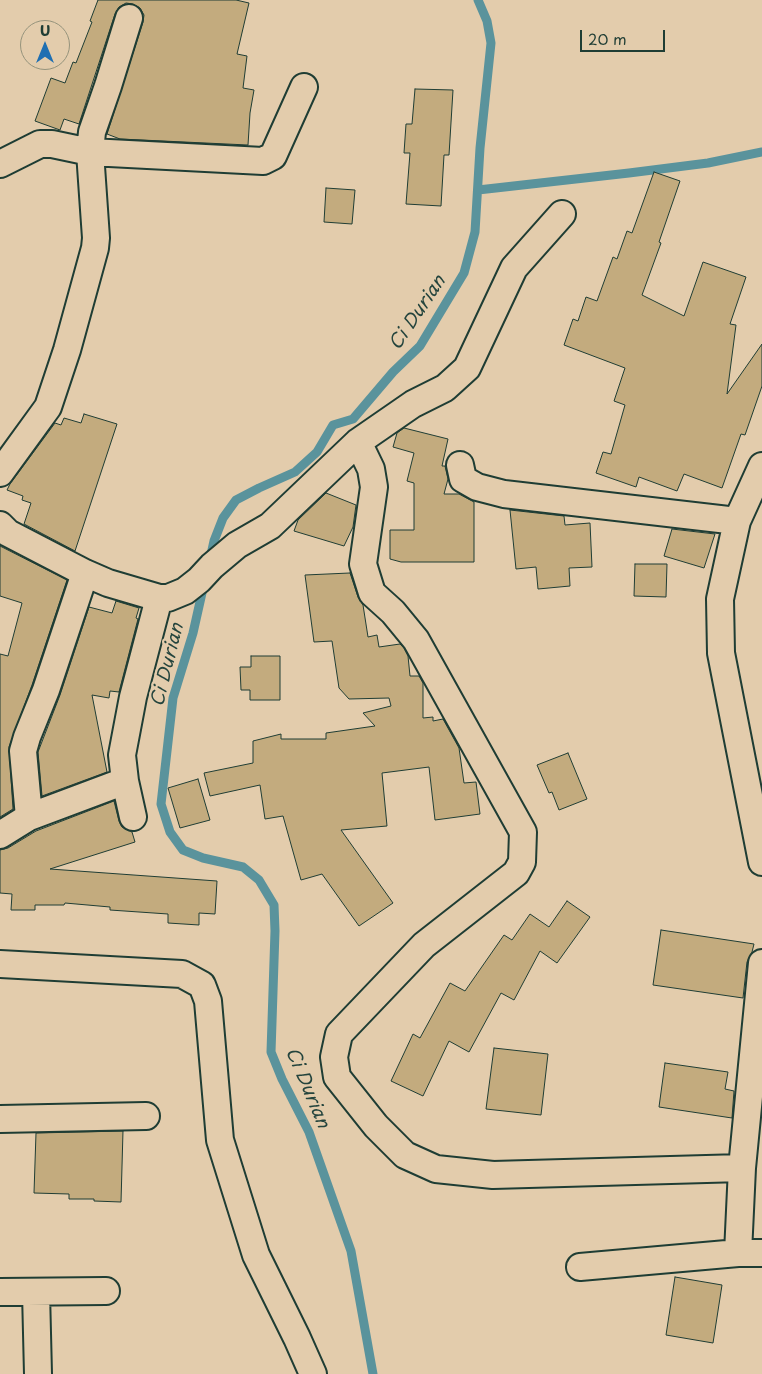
<!DOCTYPE html>
<html>
<head>
<meta charset="utf-8">
<style>
  body { margin:0 }
  #map { position:relative; width:762px; height:1374px; overflow:hidden; background:#e3ccac; font-family:"Playpen Sans",sans-serif }
  canvas { display:block }
  .north { position:absolute; left:20px; top:20px; width:50px; height:50px; box-sizing:border-box; background:#e3ccac; border:1px solid #95937c; border-radius:50%; rotate:0deg; font-size:14px; font-weight:700; line-height:20px; text-align:center; color:#1f3d34 }
  .north::after { content:''; display:block; margin:auto; width:18px; height:22px; background:#1f6fb2; clip-path:polygon(50% 0,100% 100%,50% 72%,0 100%) }
  .scale { position:absolute; left:580px; top:30px; width:85px; height:22px; box-sizing:border-box; border:2px solid #1f3d34; border-top:0; padding-left:6px; font-size:15px; line-height:18px; white-space:nowrap; color:#1f3d34; -webkit-text-stroke:4px #e3ccac; paint-order:stroke }
</style>
</head>
<body>
<div id="map">
<canvas width="762" height="1374"></canvas>
<div class="north">U</div>
<div class="scale">20 m</div>
</div>
<script>
const c = document.querySelector('canvas').getContext('2d');
c.lineJoin = 'round';
const poly = rows => new Path2D(rows.map(r => 'M' + r).join(''));
function trace(path, color, width, dash) { c.strokeStyle = color; c.lineWidth = width; c.lineCap = dash ? 'butt' : 'round'; c.setLineDash(dash || []); c.stroke(path); }
function fill(path, color) { c.fillStyle = color; c.fill(path, 'evenodd'); }
function label(font, color, halo, rows, align = 'center') {
  c.font = font + ' "Playpen Sans",sans-serif'; c.lineWidth = 4.5; c.setLineDash([]); c.textBaseline = 'middle'; c.strokeStyle = halo; c.fillStyle = color; for (const [text, x, y, turn = 0] of rows) {
    c.save(); c.translate(x, y); c.rotate((+turn || 0) * Math.PI / 180); c.textAlign = isNaN(turn) ? turn : align; if (halo) c.strokeText(text, 0, 0); c.fillText(text, 0, 0); c.restore();
  }
}
trace(poly([
  [478,190,629,173,708,163,762,152],
  [210,559,214,541,223,518,236,500,259,488,295,472,317,452,333,425,353,419,393,372,420,346,464,273,475,232,480,148,491,43,487,21,478,0],
  [204,584,193,633,173,698,161,804,170,832,183,850,203,858,243,867,259,880,274,905,275,931,271,1052,282,1079,309,1132,351,1251,373,1374]
]), '#5a939c', 9);
const building = poly([
  [98,0,236,0,249,3,237,54,247,56,243,88,254,90,250,113,248,145,120,139,107,134,143,22,144,15,140,8,133,4,126,3,119,7,115,14,79,124,64,119,60,130,35,121,51,78,65,83,73,62,76,63,92,22,90,21,98,0],
  [415,89,453,90,449,155,444,155,441,206,406,204,410,153,404,153,406,124,412,124,415,89],
  [654,172,680,181,659,242,661,243,642,295,684,316,703,262,746,277,730,324,736,325,727,394,762,344,762,386,745,435,741,434,722,488,684,474,677,491,639,477,636,487,596,473,603,452,611,454,625,405,614,401,625,368,564,345,573,319,578,321,586,297,597,301,613,257,617,259,627,231,632,233,654,172],
  [326,188,355,190,352,224,324,222,326,188],
  [84,414,117,424,75,551,24,524,31,503,22,500,23,496,7,490,10,484,55,423,61,425,64,418,81,423,84,414],
  [404,428,448,439,442,466,445,466,448,479,444,494,459,494,474,502,474,562,401,562,390,559,390,530,414,530,414,483,407,481,414,453,393,447,397,433,404,428],
  [326,493,356,505,353,527,344,546,294,531,298,520,326,493],
  [510,510,564,516,565,525,590,523,592,567,569,568,570,586,538,589,536,567,516,569,510,510],
  [672,529,715,534,704,568,664,556,672,529],
  [0,546,67,580,32,685,9,747,13,809,0,817,0,654,8,656,22,603,0,596,0,546],
  [635,564,667,564,666,597,634,596,635,564],
  [350,573,358,597,363,605,368,637,377,635,379,647,400,644,404,648,408,656,410,676,419,676,423,683,423,718,433,717,433,721,443,719,459,748,464,783,476,782,480,814,435,820,429,767,382,773,387,826,341,830,393,903,359,926,322,874,301,880,283,816,265,819,260,785,210,796,204,773,253,763,253,741,281,734,281,739,326,739,326,733,375,726,363,713,391,706,389,698,349,699,339,688,332,641,314,642,305,575,350,573],
  [116,601,139,608,136,618,138,619,119,692,110,691,109,698,92,695,107,772,42,796,38,752,60,695,89,607,112,613,116,601],
  [251,656,280,656,280,700,250,700,250,690,241,690,240,667,251,667,251,656],
  [568,753,587,799,559,810,552,792,549,793,537,765,568,753],
  [198,779,210,820,180,828,168,788,198,779],
  [114,801,119,821,122,827,132,832,135,842,50,869,217,881,215,914,199,913,199,925,168,923,168,914,110,910,110,907,65,903,64,905,35,905,35,910,11,910,12,894,0,893,0,850,8,848,36,831,114,801],
  [567,901,590,917,557,963,540,951,514,1000,501,993,469,1052,449,1041,423,1096,391,1081,413,1034,420,1038,450,983,465,991,504,935,512,940,530,914,549,927,567,901],
  [661,930,754,944,752,952,747,962,743,998,653,985,661,930],
  [494,1048,548,1054,541,1115,486,1109,494,1048],
  [665,1063,728,1072,725,1089,734,1091,732,1118,659,1107,665,1063],
  [123,1131,121,1202,94,1201,94,1199,69,1199,69,1194,34,1193,36,1133,123,1131],
  [675,1277,722,1285,713,1343,666,1335,675,1277]
]);
fill(building, '#c3ab7e');
trace(building, '#1f3d34', 1);
const street = poly([
  [0,164,40,144,52,144,90,152,263,161,273,156,304,87],
  [358,442,371,469,374,487,363,564,372,593,393,612,416,640,523,832,522,862,516,873,424,945,339,1034,334,1057,337,1077,376,1126,405,1155,436,1169,493,1175,742,1168],
  [460,465,463,479,477,487,504,494,737,521],
  [762,466,737,521,720,599,721,653,762,862],
  [0,473,48,407,67,350,95,248,96,238,90,152,92,132,108,86,129,18],
  [0,525,8,533,85,573,108,583,159,598,168,598,185,591,199,580,212,566,237,545,270,526,358,442,413,404,445,388,467,368,514,268,562,214],
  [29,817,23,751,27,737,46,690,85,573],
  [133,817,125,781,122,755,133,697,159,598],
  [0,835,29,817,125,781],
  [0,964,182,974,202,985,208,1001,220,1140,256,1255,297,1338,313,1374],
  [0,1119,146,1116],
  [738,1253,742,1168,762,963],
  [580,1267,738,1253,762,1253],
  [0,1292,106,1291],
  [36,1292,38,1374]
]);
trace(street, '#1f3d34', 30);
trace(street, '#e3ccac', 26);
label('italic 18px', '#24443d', '#e3ccac', [
  ["Ci Durian",418,313,-56],
  ["Ci Durian",168,665,-76],
  ["Ci Durian",307,1088,67]
]);
</script>
</body>
</html>
